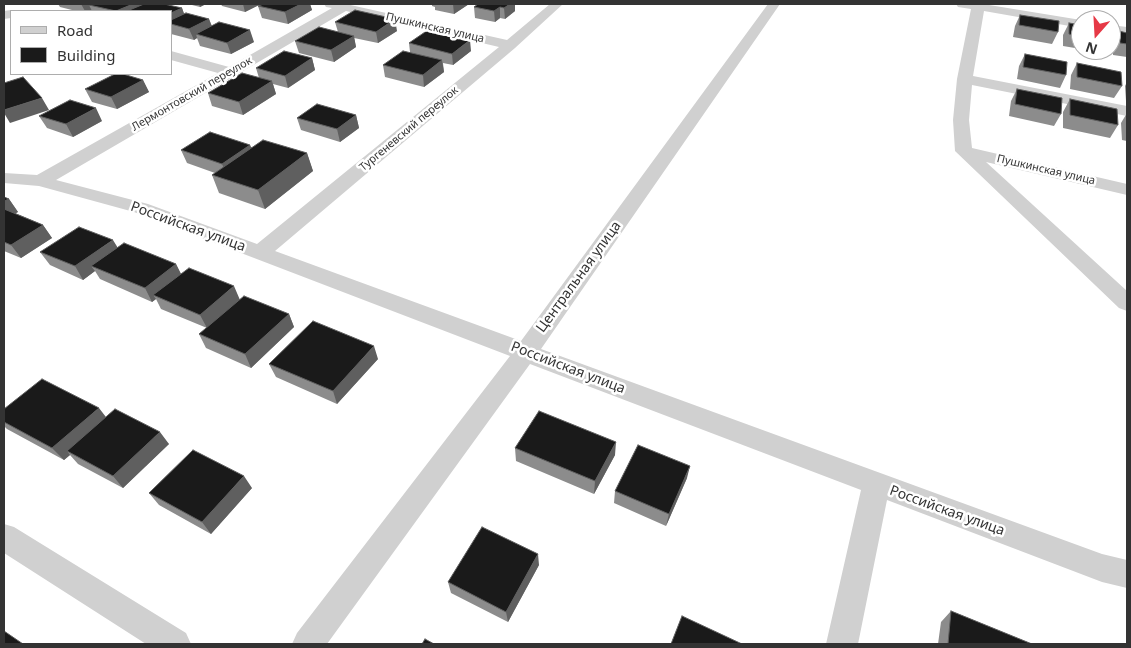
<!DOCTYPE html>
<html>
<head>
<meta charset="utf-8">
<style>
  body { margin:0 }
  #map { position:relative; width:1131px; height:648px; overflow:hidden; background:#fff; font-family:"Noto Sans",sans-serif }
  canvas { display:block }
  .frame { position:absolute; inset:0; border:5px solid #333; pointer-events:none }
  .legend { position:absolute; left:10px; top:10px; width:162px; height:65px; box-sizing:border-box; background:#fff; border:1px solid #adadad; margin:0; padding:6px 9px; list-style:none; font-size:15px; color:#333 }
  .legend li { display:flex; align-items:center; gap:10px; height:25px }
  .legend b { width:25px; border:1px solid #adadad }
  .north { position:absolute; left:1071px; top:10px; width:50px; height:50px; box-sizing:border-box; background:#fff; border:1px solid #adadad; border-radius:50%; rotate:199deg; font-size:14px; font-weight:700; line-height:20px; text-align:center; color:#333 }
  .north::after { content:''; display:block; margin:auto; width:18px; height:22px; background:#e63946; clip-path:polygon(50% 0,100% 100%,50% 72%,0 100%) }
</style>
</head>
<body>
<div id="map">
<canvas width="1131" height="648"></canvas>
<div class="frame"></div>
<ul class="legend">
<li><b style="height:6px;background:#d0d0d0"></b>Road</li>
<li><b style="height:14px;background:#1a1a1a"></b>Building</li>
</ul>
<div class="north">N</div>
</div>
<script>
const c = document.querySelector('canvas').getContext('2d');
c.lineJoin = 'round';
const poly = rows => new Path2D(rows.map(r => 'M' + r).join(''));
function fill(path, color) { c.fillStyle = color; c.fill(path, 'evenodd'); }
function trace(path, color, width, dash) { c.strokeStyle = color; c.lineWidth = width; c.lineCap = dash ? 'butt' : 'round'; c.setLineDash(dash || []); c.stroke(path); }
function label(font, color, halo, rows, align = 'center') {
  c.font = font + ' "Noto Sans",sans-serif'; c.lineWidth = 5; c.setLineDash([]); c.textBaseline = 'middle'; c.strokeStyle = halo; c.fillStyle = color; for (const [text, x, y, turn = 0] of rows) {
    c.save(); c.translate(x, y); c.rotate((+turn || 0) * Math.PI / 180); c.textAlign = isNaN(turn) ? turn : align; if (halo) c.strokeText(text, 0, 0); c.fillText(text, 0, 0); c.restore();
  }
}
fill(poly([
  [324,4,346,4,507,40,550,4,563,4,515,48,275,251,521,341,768,4,780,4,541,349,1102,554,1127,560,1127,588,1102,582,887,500,858,644,826,644,861,490,530,364,327,644,292,644,297,633,510,356,134,212,39,186,4,183,4,173,37,175,218,73,171,60,171,51,229,67,332,8,326,7,324,4],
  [346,11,499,47,257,244,148,204,56,180,346,11],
  [956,4,983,4,1081,20,1081,28,984,11,973,76,1127,106,1127,116,972,85,969,120,972,148,1127,184,1127,195,986,162,1127,291,1127,311,1119,308,955,151,953,120,957,79,971,9,958,7,956,4],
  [11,10,16,11,11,11,11,18,4,19,4,11,11,10],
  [1111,25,1127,27,1127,35,1111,33,1111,25],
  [4,524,14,527,186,633,191,644,146,644,4,553,4,524]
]), '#d0d0d0');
fill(poly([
  [58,4,140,4,140,5,182,8,184,14,209,19,212,26,254,42,231,54,200,46,197,38,194,40,171,34,171,11,76,11,60,7],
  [188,4,206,4,200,7],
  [221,4,261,4,245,12,222,6],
  [264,4,310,4,312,10,288,24,262,18,258,6],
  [432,4,469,4,454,14,435,10,435,7,432,6],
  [478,4,515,4,515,11,505,19,500,18,495,22,475,18,474,7],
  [1020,15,1058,32,1052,44,1013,37,1015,26],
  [335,22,397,31,378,43,354,38,356,47,334,62,299,53,295,41,338,32],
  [1069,23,1081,25,1081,49,1063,46,1063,35],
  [1119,31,1127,33,1127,57,1113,55,1113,43],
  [409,43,471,51,453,65,443,63,444,72,424,87,385,77,383,65,410,52],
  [1084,50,1105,50,1103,53],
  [1025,54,1066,75,1060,88,1017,79,1019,66],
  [312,58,315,70,288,88,273,84,276,94,243,115,212,106,208,93,259,78,256,68],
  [1077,63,1122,86,1114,98,1070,89,1071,75],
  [143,80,149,92,117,109,92,102,85,89],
  [1127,82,1127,101,1126,101,1125,86],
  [1017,89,1061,114,1054,126,1009,116,1011,101],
  [1070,99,1118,125,1110,138,1063,128,1063,112],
  [1127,113,1127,141,1122,140,1121,123],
  [356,115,359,128,340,142,301,130,297,118],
  [39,116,102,121,73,137,47,128],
  [250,145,251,147,307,153,313,171,265,209,219,193,212,175,215,173,187,163,181,150],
  [4,197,9,199,18,212,15,213,43,225,52,238,21,258,4,251],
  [117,248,176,264,181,274,240,300,289,314,294,327,251,368,206,348,199,334,207,328,161,309,156,299,152,302,100,279,95,271,83,280,50,265,40,252],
  [378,359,337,404,276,377,269,364],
  [4,409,106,417,169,444,123,488,78,464,70,455,64,460,7,429,4,426],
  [515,448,615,455,594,494,516,461],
  [687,478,666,526,614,503,615,491],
  [252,488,211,534,159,505,149,493],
  [539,565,508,622,451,593,448,582],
  [951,611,1032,644,938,644,941,622]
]), '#8c8c8c');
fill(poly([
  [81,4,110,4,89,5,92,11,85,11],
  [133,4,140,4,143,11,116,11],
  [199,4,206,4,200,7],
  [243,4,261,4,245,12],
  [301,4,310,4,312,10,288,24,285,12],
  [453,4,469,4,454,14],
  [510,4,515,4,515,11,505,19,504,8],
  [500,7,500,18,495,22,494,11],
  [182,8,186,19,171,24,171,13],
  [209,19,213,30,196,34,197,38,194,40,189,29],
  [395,19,397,31,378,43,376,32],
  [250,30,254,42,231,54,227,43],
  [354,36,356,47,334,62,331,50],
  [470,40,471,51,453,65,452,54],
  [312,58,315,70,288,88,285,76],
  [442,60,444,72,424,87,423,75],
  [143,80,149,92,117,109,111,97],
  [272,81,276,94,243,115,239,102],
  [42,98,49,110,10,123,4,113,4,110],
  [96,108,102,121,73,137,66,124],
  [356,115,359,128,340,142,337,129],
  [250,145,255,158,228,177,222,164],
  [307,153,313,171,265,209,258,190],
  [9,199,18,212,4,220,4,201],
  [43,225,52,238,21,258,11,245],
  [113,240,121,253,91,266,95,271,83,280,75,266],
  [176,264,183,278,153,295,156,299,152,302,145,288],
  [234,286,240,300,207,328,200,315],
  [289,314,294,327,251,368,245,354],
  [374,346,378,359,337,404,333,391],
  [99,408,109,421,67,451,70,455,64,460,52,448],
  [160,432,169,444,123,488,113,476],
  [616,442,615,455,594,494,595,481],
  [690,466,687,478,666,526,669,514],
  [244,476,252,488,211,534,202,522],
  [538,554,539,565,508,622,506,612]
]), '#5f5f5f');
const building = poly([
  [92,4,133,4,116,11,89,5,92,4],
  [144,4,164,4,182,8,171,13,171,11,127,11,144,4],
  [264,4,301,4,285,12,258,6,264,4],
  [478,4,510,4,504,8,500,7,494,11,474,7,478,4],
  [355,10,395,19,376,32,335,22,355,10],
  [186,13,209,19,189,29,171,24,171,20,186,13],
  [1020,15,1059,21,1058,32,1019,25,1020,15],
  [219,22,250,30,227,43,196,34,219,22],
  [1069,23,1081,25,1081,37,1069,34,1069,23],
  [319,27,354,36,331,50,295,41,319,27],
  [428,30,470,40,452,54,409,43,428,30],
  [1119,31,1127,33,1127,44,1120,43,1119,31],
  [284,51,312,58,285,76,256,68,284,51],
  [403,51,442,60,423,75,383,65,403,51],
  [1025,54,1067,62,1066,75,1023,67,1025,54],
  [1077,63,1121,72,1122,86,1077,77,1077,63],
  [242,73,272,81,239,102,208,93,242,73],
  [115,74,123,74,143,80,111,97,85,89,115,74],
  [23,77,42,98,4,110,4,83,23,77],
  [1017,89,1062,98,1061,114,1015,104,1017,89],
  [1070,99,1117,109,1118,125,1070,115,1070,99],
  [70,100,96,108,66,124,39,116,70,100],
  [317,104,356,115,337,129,297,118,317,104],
  [210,132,250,145,222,164,181,150,210,132],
  [263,140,307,153,258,190,212,175,263,140],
  [4,197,9,199,4,201,4,197],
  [4,209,43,225,11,245,4,242,4,209],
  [79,227,113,240,75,266,40,252,79,227],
  [124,243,176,264,145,288,91,266,124,243],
  [189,268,234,286,200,315,153,295,189,268],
  [244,296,289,314,245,354,199,334,244,296],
  [313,321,374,346,333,391,269,364,313,321],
  [42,379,99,408,52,448,4,422,4,409,42,379],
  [115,409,160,432,113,476,67,451,115,409],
  [539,411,616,442,595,481,515,448,539,411],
  [638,445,690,466,669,514,615,491,638,445],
  [193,450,244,476,202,522,149,493,193,450],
  [482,527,538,554,506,612,448,582,482,527],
  [951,611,1032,644,948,644,951,611],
  [682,616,742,644,671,644,682,616],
  [4,631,23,644,4,644,4,631],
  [425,639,434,644,422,644,425,639]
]);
fill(building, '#1a1a1a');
trace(building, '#5f5f5f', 1);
label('11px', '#333', '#fff', [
  ["Пушкинская улица",435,28,13],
  ["Лермонтовский переулок",192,94,-30],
  ["Тургеневский переулок",409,129,-40],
  ["Пушкинская улица",1046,170,13]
]);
label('14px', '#333', '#fff', [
  ["Российская улица",188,227,20],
  ["Центральная улица",579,277,-54],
  ["Российская улица",568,368,21],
  ["Российская улица",947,511,20]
]);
</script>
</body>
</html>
